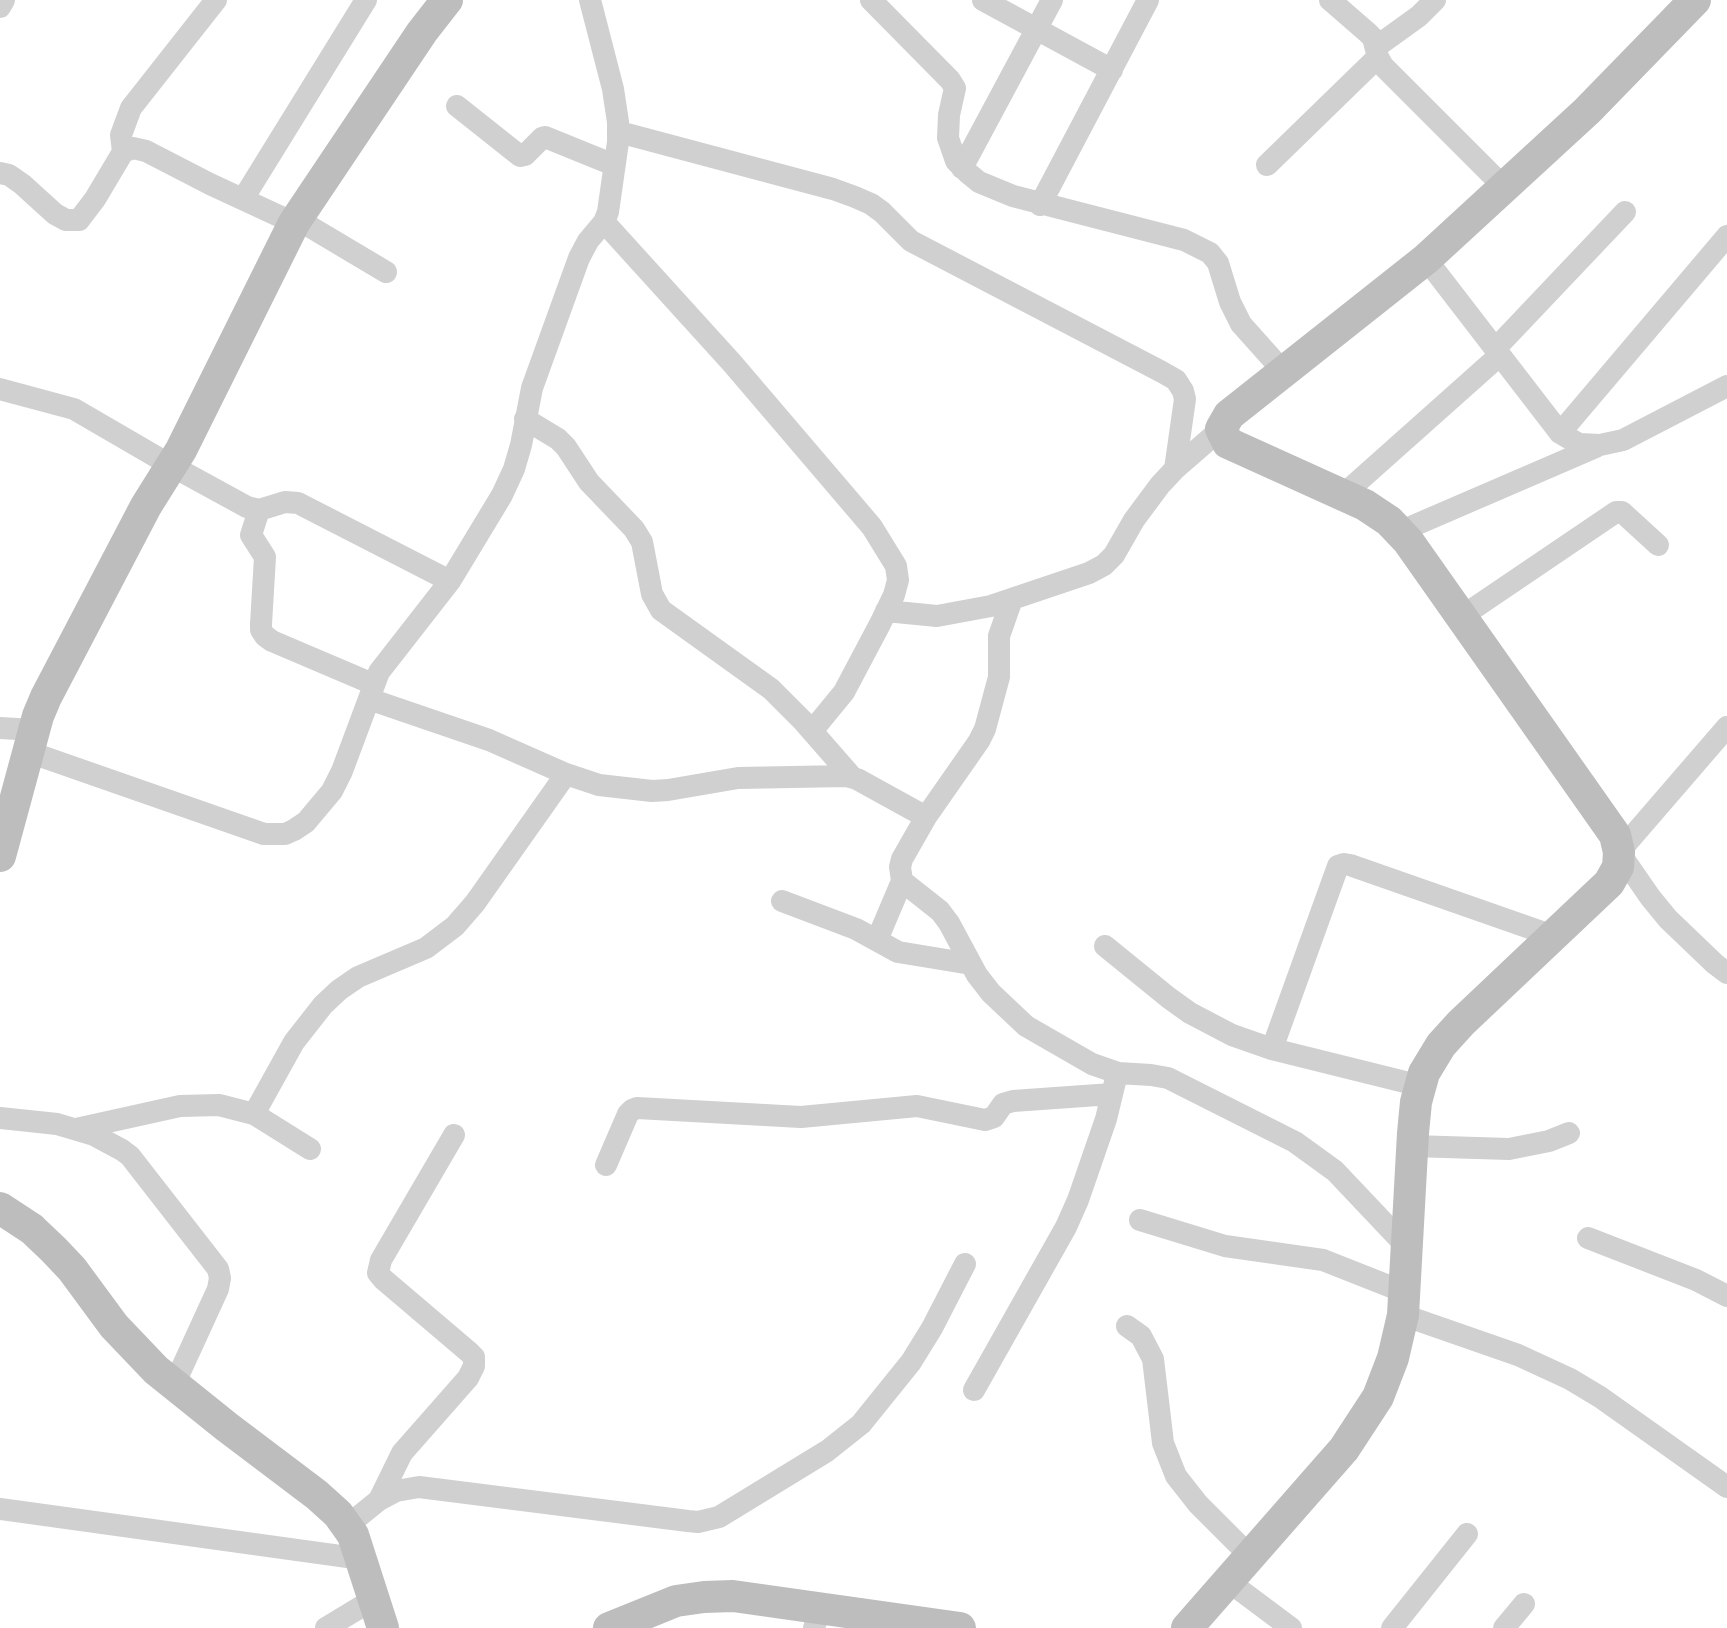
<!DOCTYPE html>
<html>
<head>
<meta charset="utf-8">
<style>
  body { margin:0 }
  canvas { display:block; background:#fff }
</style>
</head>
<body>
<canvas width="1727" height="1628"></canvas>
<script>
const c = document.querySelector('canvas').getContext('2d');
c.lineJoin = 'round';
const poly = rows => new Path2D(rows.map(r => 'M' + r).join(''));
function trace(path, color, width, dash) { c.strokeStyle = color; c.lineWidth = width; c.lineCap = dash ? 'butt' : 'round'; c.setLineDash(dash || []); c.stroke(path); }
trace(poly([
  [871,0,950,80,955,88,949,115,948,138,956,161,968,173,979,182,1013,196,1184,240,1210,253,1218,263,1230,302,1241,324,1283,371],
  [983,0,1112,70],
  [1330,0,1368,33,1373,38,1378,57,1383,66,1504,187],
  [0,7,4,0],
  [1376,47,1419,16,1435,0],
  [457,106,520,156,525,155,542,138,545,137,614,165],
  [619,132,833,189,855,197,871,204,882,212,911,241,1162,372,1176,380,1183,391,1185,399,1175,469],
  [123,152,121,135,131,108,216,0],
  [1267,165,1378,57],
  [962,168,1052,0],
  [0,173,9,175,22,184,55,214,66,220,79,220,95,199,123,152,133,148,146,151,210,184,294,223],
  [243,199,366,0],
  [1040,205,1148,0],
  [297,219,386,272],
  [604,222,732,363,872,527,896,566,898,580,894,595,880,624,844,692,812,731],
  [1426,259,1560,433,1579,444,1600,445,1623,440,1727,386],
  [1495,349,1625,212],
  [0,389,74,409,172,466,247,507,259,510,285,502,298,503,450,581],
  [525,419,558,439,566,447,589,482,634,529,642,542,652,594,661,610,771,689,803,721,852,777],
  [1560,433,1727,236],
  [1344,494,1500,355],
  [259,510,251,535,265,557,261,624,261,630,265,636,272,641,373,684],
  [1399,532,1596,447],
  [1012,599,999,636,999,677,985,729,979,741,926,817,902,859,900,867,902,881,940,911,949,923,977,975,991,993,1026,1026,1092,1064,1118,1073,1151,1075,1168,1078,1295,1142,1335,1171,1406,1246],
  [886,611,937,616,991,606,1089,573,1104,565,1114,555,1134,520,1160,485,1175,469,1221,429],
  [1461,617,1616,512,1622,512,1658,545],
  [369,699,489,740,566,774,599,785,652,791,668,790,738,778,846,776,857,779,926,817],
  [1727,727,1619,852,1650,897,1668,919,1715,964,1727,973],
  [0,728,35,730],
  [29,752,264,834,285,834,294,830,306,822,332,791,342,771,379,672,450,581,502,495,514,469,521,445,532,388,579,258,588,241,604,222,608,212,618,142,618,122,613,89,590,0],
  [782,901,856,929,898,952,971,964],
  [877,940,902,881],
  [1105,946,1169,998,1190,1013,1232,1035,1272,1049,1421,1086],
  [1272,1049,1338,866,1344,864,1350,865,1553,936],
  [254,1114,294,1042,323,1005,339,990,358,977,426,948,455,926,475,903,566,774],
  [0,1118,57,1124,94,1135,122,1150,130,1156,218,1269,220,1278,218,1289,174,1385],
  [76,1129,180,1106,219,1105,254,1114,310,1149],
  [1412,1146,1509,1149,1549,1141,1569,1133],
  [606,1165,628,1114,632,1110,637,1108,801,1117,917,1106,985,1120,994,1117,1003,1104,1013,1101,1112,1094],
  [1140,1220,1225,1246,1323,1260,1404,1292],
  [1588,1238,1696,1280,1727,1296],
  [1403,1315,1518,1355,1570,1379,1600,1397,1727,1487],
  [1127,1326,1141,1336,1153,1359,1163,1443,1176,1476,1198,1504,1250,1556],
  [974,1390,1066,1227,1078,1200,1106,1119,1115,1082],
  [379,1500,402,1453,468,1378,474,1366,474,1357,470,1353,383,1279,378,1273,381,1260,454,1135],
  [0,1509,362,1559],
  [347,1526,379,1500,396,1491,419,1487,688,1521,698,1522,719,1517,827,1451,861,1424,911,1362,932,1328,965,1264],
  [1228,1581,1291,1628],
  [326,1628,374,1599],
  [814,1628,820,1609],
  [1392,1628,1467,1534],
  [1504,1628,1524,1604]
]), '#d0d0d0', 22);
trace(poly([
  [0,856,38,716,46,697,146,506,181,450,294,223,422,32,447,0],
  [0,1208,32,1229,54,1250,72,1269,114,1326,156,1370,227,1427,317,1495,338,1514,353,1535,383,1628],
  [609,1628,676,1601,704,1597,733,1596,960,1628],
  [1187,1628,1344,1449,1378,1397,1393,1358,1403,1315,1413,1133,1416,1102,1424,1073,1441,1045,1461,1023,1609,883,1618,867,1619,852,1615,835,1408,541,1389,521,1365,505,1228,443,1221,429,1229,415,1426,259,1587,111,1695,0]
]), '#bdbdbd', 32);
</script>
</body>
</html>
